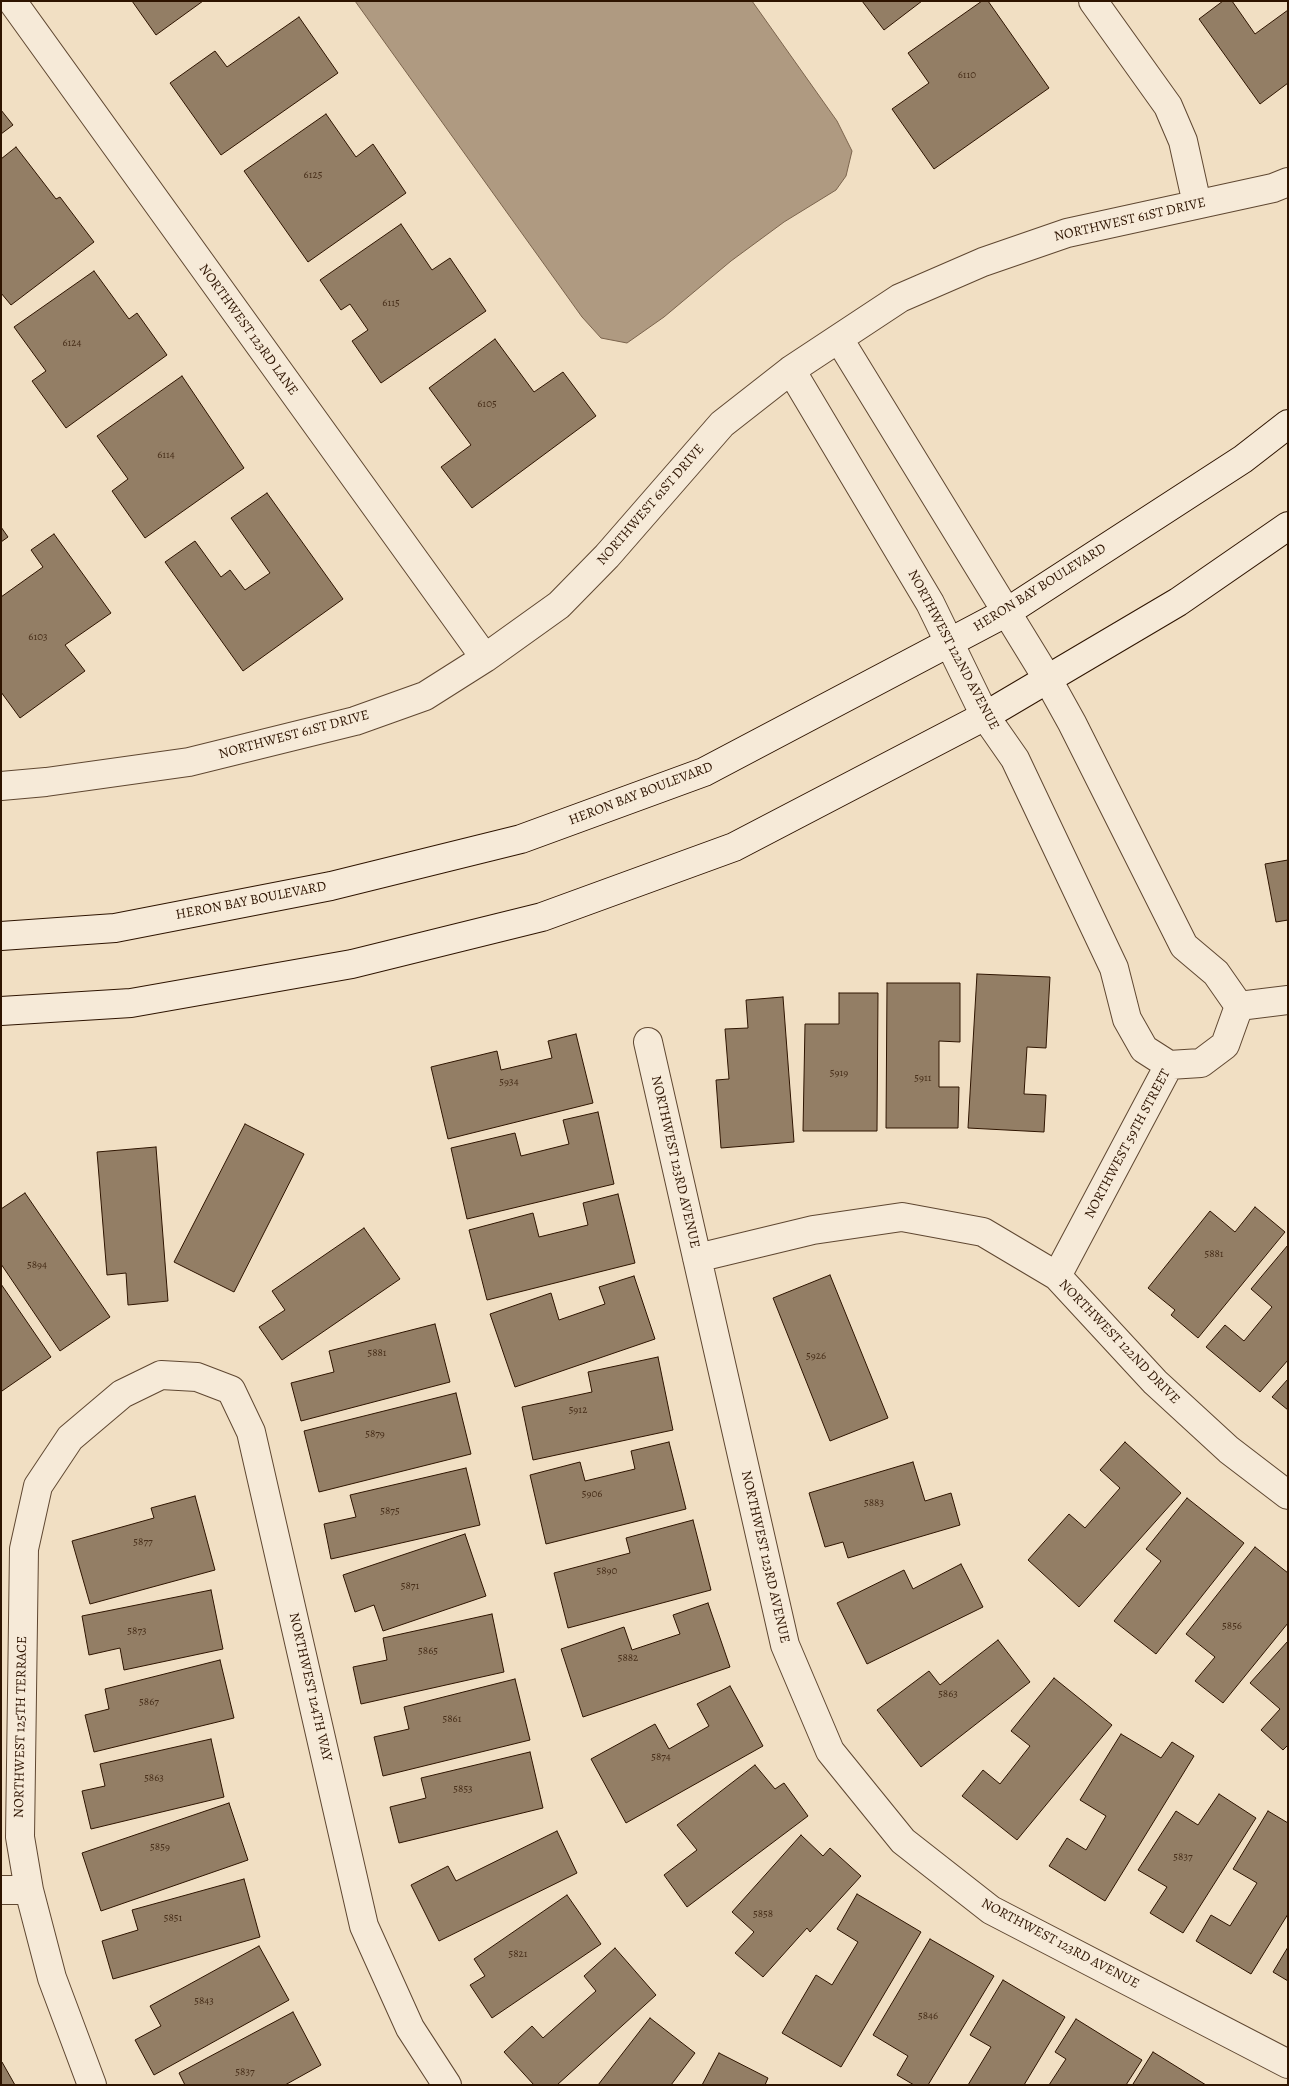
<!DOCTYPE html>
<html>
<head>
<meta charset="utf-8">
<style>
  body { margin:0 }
  #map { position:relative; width:1289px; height:2086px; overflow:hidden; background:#f1dfc3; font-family:Alegreya,serif }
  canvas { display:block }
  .frame { position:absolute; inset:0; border:2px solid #2e1400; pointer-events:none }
</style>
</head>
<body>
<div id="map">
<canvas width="1289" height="2086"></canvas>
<div class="frame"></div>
</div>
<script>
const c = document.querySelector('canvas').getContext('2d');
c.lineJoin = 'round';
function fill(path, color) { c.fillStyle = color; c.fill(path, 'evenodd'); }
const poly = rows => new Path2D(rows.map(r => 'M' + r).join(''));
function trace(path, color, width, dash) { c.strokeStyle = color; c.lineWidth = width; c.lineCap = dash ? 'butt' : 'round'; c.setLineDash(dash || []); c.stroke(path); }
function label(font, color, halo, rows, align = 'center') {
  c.font = font + ' Alegreya,serif'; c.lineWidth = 4.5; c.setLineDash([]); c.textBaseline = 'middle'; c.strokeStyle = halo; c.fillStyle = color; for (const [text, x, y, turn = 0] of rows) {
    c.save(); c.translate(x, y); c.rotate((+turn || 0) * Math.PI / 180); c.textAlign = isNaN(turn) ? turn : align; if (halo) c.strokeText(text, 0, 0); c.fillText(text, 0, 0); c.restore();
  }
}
const water = poly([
  [355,1,752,1,837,121,852,151,846,176,836,190,784,222,731,261,664,317,627,343,601,338,582,317,355,1]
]);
fill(water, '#af9a81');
trace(water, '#7b644d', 1);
const building = poly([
  [132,1,203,1,156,35,132,1],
  [862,1,922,1,884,30,862,1],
  [982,1,988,1,1049,88,934,169,892,109,929,83,908,53,982,1],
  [1223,1,1232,1,1255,34,1288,10,1288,83,1260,104,1199,19,1223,1],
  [299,17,338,73,221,155,170,83,215,51,227,67,299,17],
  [1,110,13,125,1,134,1,110],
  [326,114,356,157,373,144,406,193,308,262,244,171,326,114],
  [16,147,56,199,60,197,94,242,11,305,1,293,1,159,16,147],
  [401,224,432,270,450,258,486,311,381,383,352,341,368,330,350,304,341,310,320,280,401,224],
  [94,271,129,319,137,313,167,355,66,428,32,381,46,371,14,327,94,271],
  [495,339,534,392,563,372,596,416,472,508,441,467,471,445,429,388,495,339],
  [182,376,244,468,145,538,112,491,128,479,97,436,182,376],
  [267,493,343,599,243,671,165,562,195,541,221,577,230,570,245,590,270,573,231,518,267,493],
  [1,527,8,537,1,542,1,527],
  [54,534,111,613,65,645,85,671,20,718,1,692,1,597,43,567,31,550,54,534],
  [1288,860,1288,920,1276,922,1265,864,1288,860],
  [977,974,1050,977,1046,1048,1027,1047,1024,1094,1046,1095,1044,1132,968,1128,977,974],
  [887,983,960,983,960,1042,939,1041,939,1087,959,1087,958,1128,886,1128,887,983],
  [839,993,878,993,877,1131,803,1131,805,1024,839,1024,839,993],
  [783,997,794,1142,721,1148,716,1080,729,1079,725,1029,748,1028,746,1000,783,997],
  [576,1034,593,1103,448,1139,431,1067,497,1051,501,1070,552,1058,548,1041,576,1034],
  [598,1112,614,1184,467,1219,451,1148,515,1133,521,1156,569,1144,563,1120,598,1112],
  [245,1124,304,1154,234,1292,174,1262,245,1124],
  [156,1147,168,1301,128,1305,126,1273,107,1275,97,1152,156,1147],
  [25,1193,110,1317,60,1351,1,1264,1,1209,25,1193],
  [618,1194,635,1263,487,1300,469,1230,533,1213,539,1237,588,1225,583,1203,618,1194],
  [1255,1207,1285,1232,1198,1338,1171,1315,1175,1310,1148,1288,1210,1211,1235,1232,1255,1207],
  [364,1228,400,1279,282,1360,259,1327,285,1310,272,1291,364,1228],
  [1288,1245,1288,1360,1260,1392,1206,1347,1225,1325,1244,1341,1272,1307,1251,1289,1288,1245],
  [830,1275,888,1418,830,1441,773,1298,830,1275],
  [634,1276,655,1339,515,1387,490,1314,551,1293,559,1320,605,1304,599,1287,634,1276],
  [1,1284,51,1357,2,1391,1,1390,1,1284],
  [435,1324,450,1382,301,1421,291,1383,334,1372,329,1351,435,1324],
  [658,1357,673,1430,533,1460,522,1407,592,1392,588,1372,658,1357],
  [1288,1379,1288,1410,1272,1397,1288,1379],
  [456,1393,471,1454,319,1492,304,1431,456,1393],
  [669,1442,686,1509,546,1544,530,1475,580,1462,585,1481,635,1469,631,1451,669,1442],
  [1125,1442,1181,1493,1079,1607,1028,1560,1069,1514,1085,1528,1120,1488,1100,1470,1125,1442],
  [913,1462,925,1501,951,1493,960,1525,848,1558,843,1542,825,1547,809,1493,913,1462],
  [466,1468,480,1525,331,1559,324,1524,356,1517,350,1495,466,1468],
  [195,1496,215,1570,90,1604,72,1541,154,1518,151,1508,195,1496],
  [1187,1498,1244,1543,1156,1654,1114,1621,1161,1561,1146,1549,1187,1498],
  [693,1520,711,1590,568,1628,554,1573,630,1553,626,1538,693,1520],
  [465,1534,486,1596,383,1631,374,1605,355,1612,343,1575,465,1534],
  [1255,1547,1288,1573,1288,1623,1223,1703,1195,1681,1215,1657,1186,1634,1255,1547],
  [961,1564,983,1607,867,1664,837,1603,904,1570,913,1589,961,1564],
  [211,1590,223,1649,124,1670,120,1648,89,1655,82,1616,211,1590],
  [708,1603,730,1667,583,1717,561,1649,624,1627,632,1650,680,1634,673,1615,708,1603],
  [492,1614,504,1672,361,1704,353,1667,387,1660,383,1638,492,1614],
  [998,1640,1030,1682,921,1767,877,1710,929,1671,940,1685,998,1640],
  [1288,1641,1288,1745,1283,1750,1261,1730,1280,1709,1250,1683,1288,1641],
  [220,1660,234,1718,94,1752,85,1715,109,1709,105,1689,220,1660],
  [1054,1678,1112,1725,1017,1840,962,1796,983,1770,1000,1784,1030,1746,1011,1731,1054,1678],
  [515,1679,530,1740,383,1776,374,1737,409,1729,404,1707,515,1679],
  [730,1686,763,1746,626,1823,591,1759,655,1724,669,1749,709,1726,697,1704,730,1686],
  [1121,1734,1161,1758,1172,1742,1194,1756,1105,1901,1049,1866,1067,1838,1086,1850,1106,1816,1080,1800,1121,1734],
  [211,1739,224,1797,91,1829,82,1791,105,1786,100,1764,211,1739],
  [530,1752,543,1808,399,1843,390,1807,426,1798,421,1778,530,1752],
  [755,1765,775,1789,784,1783,808,1816,687,1907,664,1875,697,1850,677,1825,755,1765],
  [1219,1794,1256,1818,1183,1933,1150,1913,1167,1887,1138,1870,1176,1811,1198,1825,1219,1794],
  [229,1803,248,1860,101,1911,82,1853,229,1803],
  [1268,1811,1288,1823,1288,1914,1251,1974,1196,1941,1211,1915,1230,1926,1257,1883,1233,1869,1268,1811],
  [557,1831,577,1873,439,1941,411,1885,448,1866,456,1881,557,1831],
  [801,1835,823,1856,830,1848,861,1876,810,1932,807,1928,763,1977,735,1953,754,1932,732,1912,801,1835],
  [244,1879,260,1937,113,1979,102,1941,138,1930,132,1910,244,1879],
  [857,1894,921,1932,841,2067,782,2033,816,1975,832,1985,858,1942,837,1929,857,1894],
  [567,1895,601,1944,492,2018,470,1985,485,1976,474,1959,567,1895],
  [930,1939,994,1976,928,2085,914,2085,897,2075,908,2056,873,2035,930,1939],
  [259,1946,289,2000,154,2075,135,2040,161,2026,150,2006,259,1946],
  [1288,1947,1288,1981,1273,1972,1288,1947],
  [615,1948,656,1995,557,2085,534,2085,504,2052,532,2026,543,2038,596,1991,584,1976,615,1948],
  [1003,1980,1065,2017,1024,2085,968,2085,991,2047,970,2035,1003,1980],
  [293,2012,321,2065,285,2085,185,2085,179,2073,293,2012],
  [650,2018,695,2053,671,2085,598,2085,650,2018],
  [1076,2019,1142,2060,1126,2085,1049,2085,1066,2059,1055,2052,1076,2019],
  [1153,2052,1206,2085,1135,2085,1133,2084,1153,2052],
  [719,2053,768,2078,765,2085,702,2085,719,2053],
  [1,2062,2,2062,15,2085,1,2085,1,2062]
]);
fill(building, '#937e65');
trace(building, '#2e1400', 1);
const street = poly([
  [12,1,485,658],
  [1093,1,1168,106,1183,141,1197,204],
  [839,339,1047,678,1072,723,1184,946,1216,973,1239,1006],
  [791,370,930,603,985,716,1015,759,1114,968,1127,1019,1144,1049,1169,1065],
  [1,786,46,782,189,762,355,721,425,696,485,658,559,605,607,556,722,424,791,370,900,298,983,262,1067,233,1273,188,1288,182],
  [1239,1006,1288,1000],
  [648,1042,785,1645,830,1751,903,1841,991,1910,1288,2064],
  [1169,1065,1201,1063,1225,1045,1239,1006],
  [697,1258,813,1230,902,1217,983,1232,1057,1276,1155,1382,1229,1450,1288,1495],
  [1057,1276,1169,1065],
  [1,1890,29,1890],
  [92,2085,52,1978,29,1890,20,1837,24,1549,38,1486,70,1438,122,1394,161,1375,197,1377,231,1390,251,1432,364,1926,410,2028,447,2085]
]);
const secondary = poly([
  [1,936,115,928,331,886,521,839,704,772,1007,612,1243,459,1288,424],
  [1,1011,131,1003,352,964,542,917,734,847,985,716,1178,602,1288,526]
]);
trace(street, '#5f4731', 30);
trace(secondary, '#2e1400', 30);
trace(street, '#f6ead8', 28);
trace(secondary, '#f6ead8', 28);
label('11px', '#472e19', null, [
  ["6110",967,75],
  ["6125",313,175],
  ["6115",391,303],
  ["6124",72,343],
  ["6105",487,404],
  ["6114",166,455],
  ["6103",38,637],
  ["5919",839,1073],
  ["5911",923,1078],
  ["5934",509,1082],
  ["5881",1214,1254],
  ["5894",37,1265],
  ["5881",377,1353],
  ["5926",816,1356],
  ["5912",578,1410],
  ["5879",375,1434],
  ["5906",592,1494],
  ["5883",874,1503],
  ["5875",390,1511],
  ["5877",143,1542],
  ["5890",607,1571],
  ["5871",410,1586],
  ["5856",1232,1626],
  ["5873",137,1631],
  ["5865",428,1651],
  ["5882",628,1658],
  ["5863",948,1694],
  ["5867",149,1702],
  ["5861",452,1719],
  ["5874",661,1757],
  ["5863",154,1778],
  ["5853",463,1789],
  ["5859",160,1847],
  ["5837",1183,1857],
  ["5858",763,1914],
  ["5851",173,1918],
  ["5821",518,1954],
  ["5843",204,2001],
  ["5846",928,2016],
  ["5837",245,2072]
]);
label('14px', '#2e1400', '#f6ead8', [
  ["NORTHWEST 61ST DRIVE",1130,220,-13],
  ["NORTHWEST 123RD LANE",248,330,54],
  ["NORTHWEST 61ST DRIVE",651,505,-49],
  ["HERON BAY BOULEVARD",1040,588,-32],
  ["NORTHWEST 122ND AVENUE",953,650,62],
  ["NORTHWEST 61ST DRIVE",294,735,-15],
  ["HERON BAY BOULEVARD",641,794,-21],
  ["HERON BAY BOULEVARD",251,901,-11],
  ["NORTHWEST 59TH STREET",1128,1144,-62],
  ["NORTHWEST 123RD AVENUE",675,1162,77],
  ["NORTHWEST 122ND DRIVE",1119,1342,46],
  ["NORTHWEST 123RD AVENUE",765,1557,77],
  ["NORTHWEST 124TH WAY",310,1687,77],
  ["NORTHWEST 125TH TERRACE",21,1727,-89],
  ["NORTHWEST 123RD AVENUE",1060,1944,28]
]);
</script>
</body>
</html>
